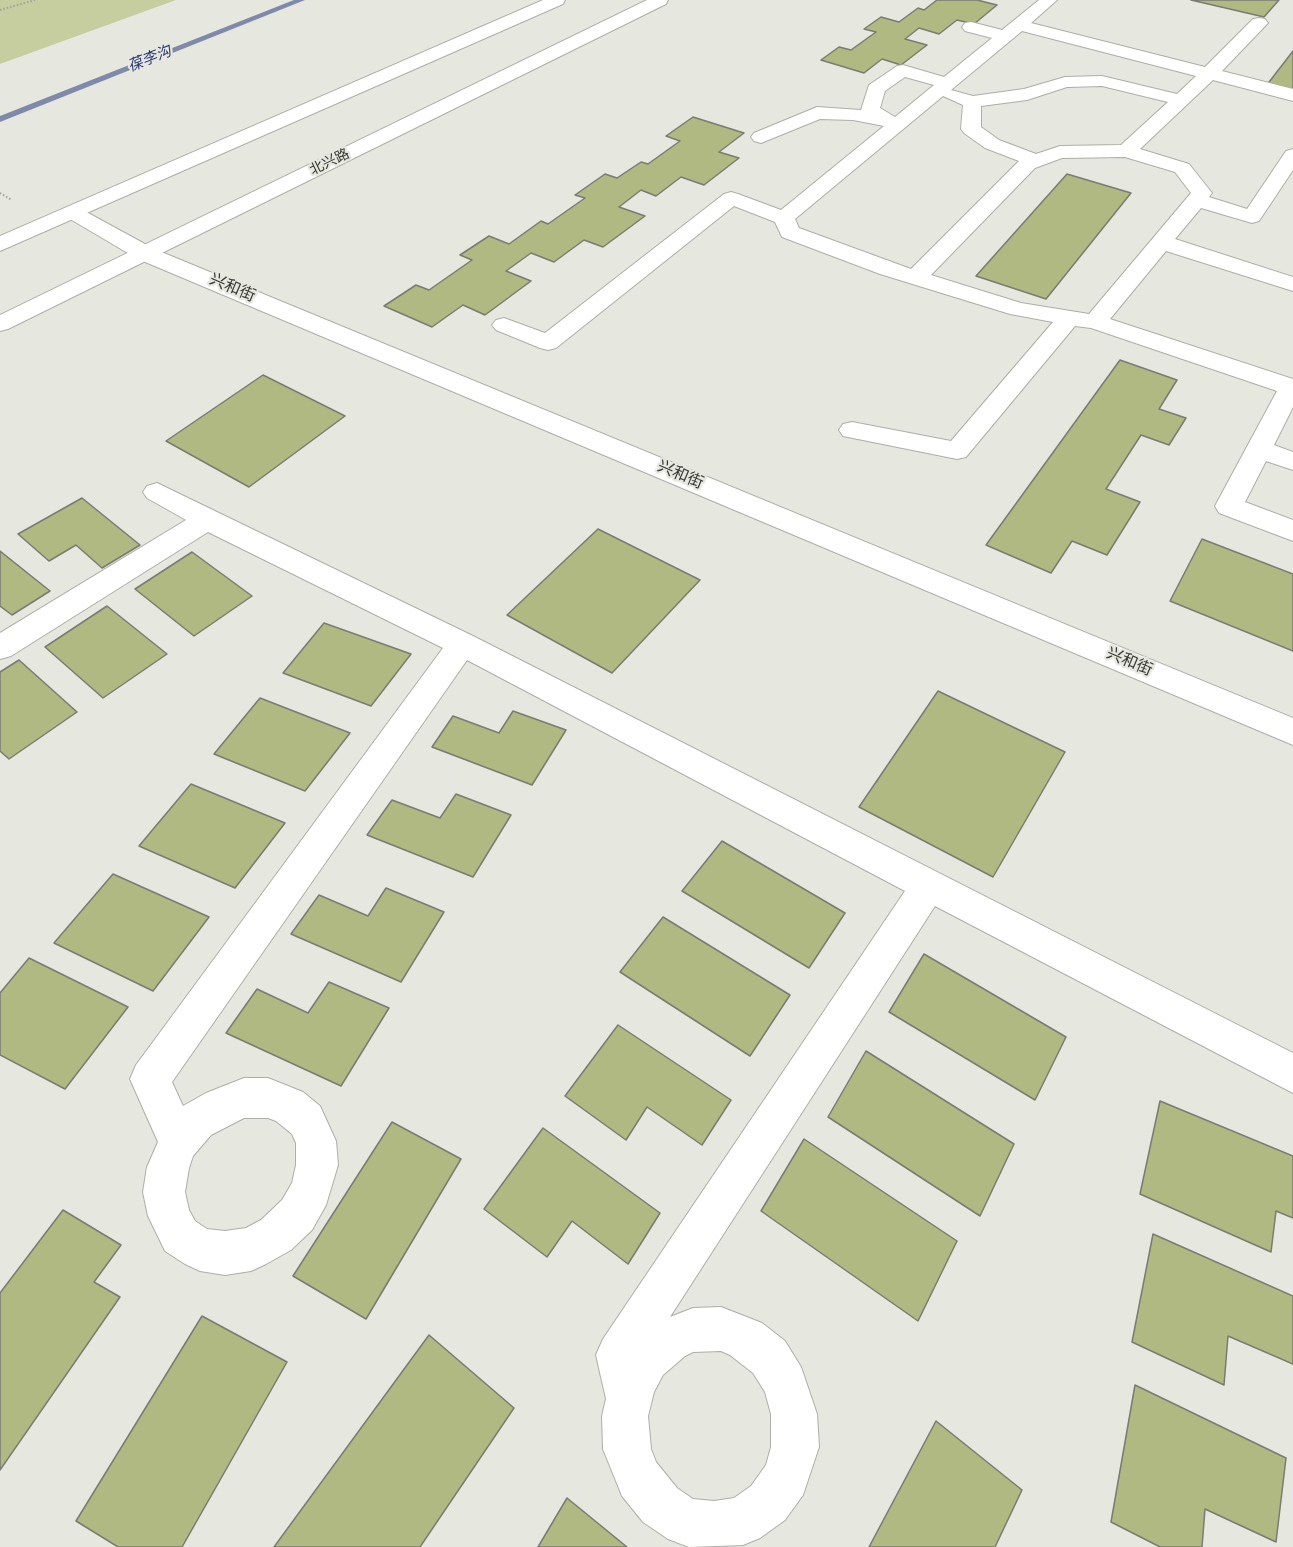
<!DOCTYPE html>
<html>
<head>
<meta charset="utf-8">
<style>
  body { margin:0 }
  canvas { display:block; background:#e6e8df }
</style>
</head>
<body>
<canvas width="1293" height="1547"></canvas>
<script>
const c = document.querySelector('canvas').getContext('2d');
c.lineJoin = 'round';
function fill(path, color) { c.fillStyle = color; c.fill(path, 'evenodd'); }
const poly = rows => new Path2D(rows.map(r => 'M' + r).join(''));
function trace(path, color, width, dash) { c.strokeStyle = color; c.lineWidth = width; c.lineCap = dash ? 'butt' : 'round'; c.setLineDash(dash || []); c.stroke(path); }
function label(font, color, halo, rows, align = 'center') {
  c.font = font + ' "Source Sans 3","Noto Sans SC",sans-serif'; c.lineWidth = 4.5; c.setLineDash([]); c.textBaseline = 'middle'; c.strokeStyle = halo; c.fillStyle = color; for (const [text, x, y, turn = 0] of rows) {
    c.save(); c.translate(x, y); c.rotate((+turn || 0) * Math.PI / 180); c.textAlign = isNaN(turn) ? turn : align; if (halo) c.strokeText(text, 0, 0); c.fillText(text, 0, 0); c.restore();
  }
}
fill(poly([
  [0,0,176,0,0,64]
]), '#c6cd9f');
fill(poly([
  [294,0,305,0,0,122,0,116,294,0]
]), '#7f89aa');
const building = poly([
  [937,0,977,0,997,5,974,24,957,20,939,34,919,28,905,39,927,45,901,65,882,59,864,73,821,60,839,47,851,50,876,32,864,29,881,17,899,22,918,8,924,10,937,0],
  [1191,0,1279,0,1264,17,1191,0],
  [1293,51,1293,93,1266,86,1293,51],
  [693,117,744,133,719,152,739,158,704,185,681,177,656,196,641,190,619,207,645,216,603,247,584,240,554,262,531,253,506,271,531,281,485,315,463,305,432,327,384,306,416,285,429,290,472,260,460,255,489,236,509,244,541,221,548,224,585,198,575,195,605,174,617,178,641,162,648,164,680,141,666,136,693,117],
  [1067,174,1131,193,1046,299,976,276,1067,174],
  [1120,360,1177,380,1159,409,1186,418,1169,445,1141,435,1106,489,1140,502,1107,555,1072,541,1051,573,986,545,1120,360],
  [263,375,345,416,249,487,166,441,263,375],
  [82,498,140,545,102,568,76,545,49,561,18,534,82,498],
  [598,529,700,580,612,673,507,615,598,529],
  [1202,539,1293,574,1293,651,1170,601,1202,539],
  [0,551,50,591,12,615,0,606,0,551],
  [192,552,252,596,194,636,135,589,192,552],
  [107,606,167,654,103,698,45,647,107,606],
  [324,623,411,654,371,706,283,673,324,623],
  [19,660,77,712,9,759,0,751,0,672,19,660],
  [938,691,1065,752,993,877,859,807,938,691],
  [260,698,350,733,305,791,214,754,260,698],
  [513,711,566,730,532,785,432,747,453,716,499,733,513,711],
  [191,784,285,823,235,888,139,846,191,784],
  [456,794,511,815,473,877,367,835,392,800,440,818,456,794],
  [722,841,845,913,809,968,682,891,722,841],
  [113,874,209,917,153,991,54,943,113,874],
  [386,888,444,912,401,982,291,934,319,895,368,916,386,888],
  [663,917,790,995,750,1056,620,972,663,917],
  [924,954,1066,1037,1035,1100,889,1012,924,954],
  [29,958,128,1007,65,1089,0,1055,0,993,29,958],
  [329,982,389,1008,341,1086,226,1033,257,989,308,1013,329,982],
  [618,1025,731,1100,702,1145,647,1107,626,1140,565,1096,618,1025],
  [866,1051,1014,1144,980,1216,828,1117,866,1051],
  [1160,1101,1293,1156,1293,1218,1276,1211,1271,1252,1140,1194,1160,1101],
  [392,1122,461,1159,366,1319,293,1276,392,1122],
  [543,1128,660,1213,628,1264,572,1221,547,1257,484,1209,543,1128],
  [804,1139,957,1241,918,1321,761,1211,804,1139],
  [63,1210,121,1245,94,1282,120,1297,0,1470,0,1293,63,1210],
  [1153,1234,1293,1296,1293,1364,1228,1336,1224,1385,1132,1342,1153,1234],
  [202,1316,287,1362,182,1547,118,1547,76,1521,202,1316],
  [429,1335,514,1408,420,1547,274,1547,429,1335],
  [1135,1385,1286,1458,1276,1542,1205,1509,1202,1547,1160,1547,1111,1522,1135,1385],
  [936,1421,1022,1490,995,1547,869,1547,936,1421],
  [567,1498,627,1547,538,1547,567,1498]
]);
fill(building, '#b1b982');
trace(building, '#7a7b73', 1.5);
const minor = poly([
  [1039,0,1057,0,1031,23,1205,67,1253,19,1259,18,1265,19,1268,23,1222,71,1293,89,1293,101,1213,80,1140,149,1189,164,1212,193,1209,197,1247,209,1286,151,1293,149,1293,170,1259,221,1252,223,1201,208,1175,239,1293,277,1293,291,1166,251,1110,319,1293,379,1293,407,1274,445,1293,452,1293,470,1266,461,1245,502,1293,520,1293,541,1219,513,1215,506,1277,391,1091,328,1075,326,966,457,957,459,843,436,839,430,843,424,852,422,951,441,1053,322,1010,314,880,274,782,237,775,222,734,206,556,348,548,350,540,348,496,330,492,325,496,320,504,318,545,333,724,194,731,192,738,194,781,210,884,126,853,120,820,119,761,143,754,141,751,137,754,133,817,107,861,110,869,85,897,66,903,65,944,77,992,38,965,31,962,27,965,23,971,22,1002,30,1039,0],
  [1022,31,1196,76,1177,94,1102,76,1065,77,1024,89,973,96,951,90,1022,31],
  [905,77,934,85,895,117,880,108,885,91,905,77],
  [1102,86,1168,102,1121,145,1060,146,1036,154,999,140,981,127,981,106,1027,100,1067,87,1102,86],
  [943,96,963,105,961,129,964,133,985,148,1019,161,911,269,799,228,795,219,943,96],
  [1125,157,1175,172,1191,193,1089,314,1021,303,931,275,1035,168,1062,158,1125,157],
  [72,206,79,208,154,249,1293,718,1293,745,138,259,65,216,61,212,65,208,72,206],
  [157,483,473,636,1293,1053,1293,1093,935,906,670,1317,693,1308,721,1307,762,1323,785,1341,801,1367,817,1414,819,1447,803,1495,785,1520,760,1538,743,1545,689,1547,668,1539,643,1522,622,1496,603,1449,602,1416,606,1399,596,1355,603,1339,905,891,467,660,172,1082,183,1106,206,1093,244,1078,268,1078,303,1092,320,1106,336,1141,338,1165,326,1205,312,1230,291,1250,266,1264,251,1271,225,1275,200,1271,185,1264,165,1251,148,1216,143,1192,147,1167,158,1142,130,1079,136,1065,443,648,208,532,11,656,0,659,0,633,186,520,147,498,143,492,147,486,157,483],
  [244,1118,268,1118,276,1121,292,1134,296,1143,296,1165,292,1183,282,1200,261,1220,246,1228,225,1231,207,1229,195,1221,189,1210,185,1192,189,1168,193,1156,211,1135,244,1118],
  [721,1351,730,1355,753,1373,765,1392,771,1414,771,1447,766,1465,751,1486,734,1498,714,1501,693,1499,677,1488,656,1462,651,1449,648,1416,654,1392,663,1375,685,1356,693,1352,721,1351]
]);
const major = poly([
  [543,0,565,0,563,4,0,251,0,236,543,0],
  [647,0,668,0,666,4,8,329,0,331,0,315,647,0]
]);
trace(minor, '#adaea6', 2);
trace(major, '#adaea6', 2);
trace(poly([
  [0,10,35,0],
  [0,193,12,200]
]), '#9fa19a', 2, [1.5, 2]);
fill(minor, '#fff');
fill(major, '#fff');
label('14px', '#353632', '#e6e8df', [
  ["北兴路",330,163,-26]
]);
label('italic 15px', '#2b3471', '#e6e8df', [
  ["葆李沟",150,60,-22]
]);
label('16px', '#353632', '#e6e8df', [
  ["兴和街",232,289,23],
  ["兴和街",680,476,23],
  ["兴和街",1129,663,23]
]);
</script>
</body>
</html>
